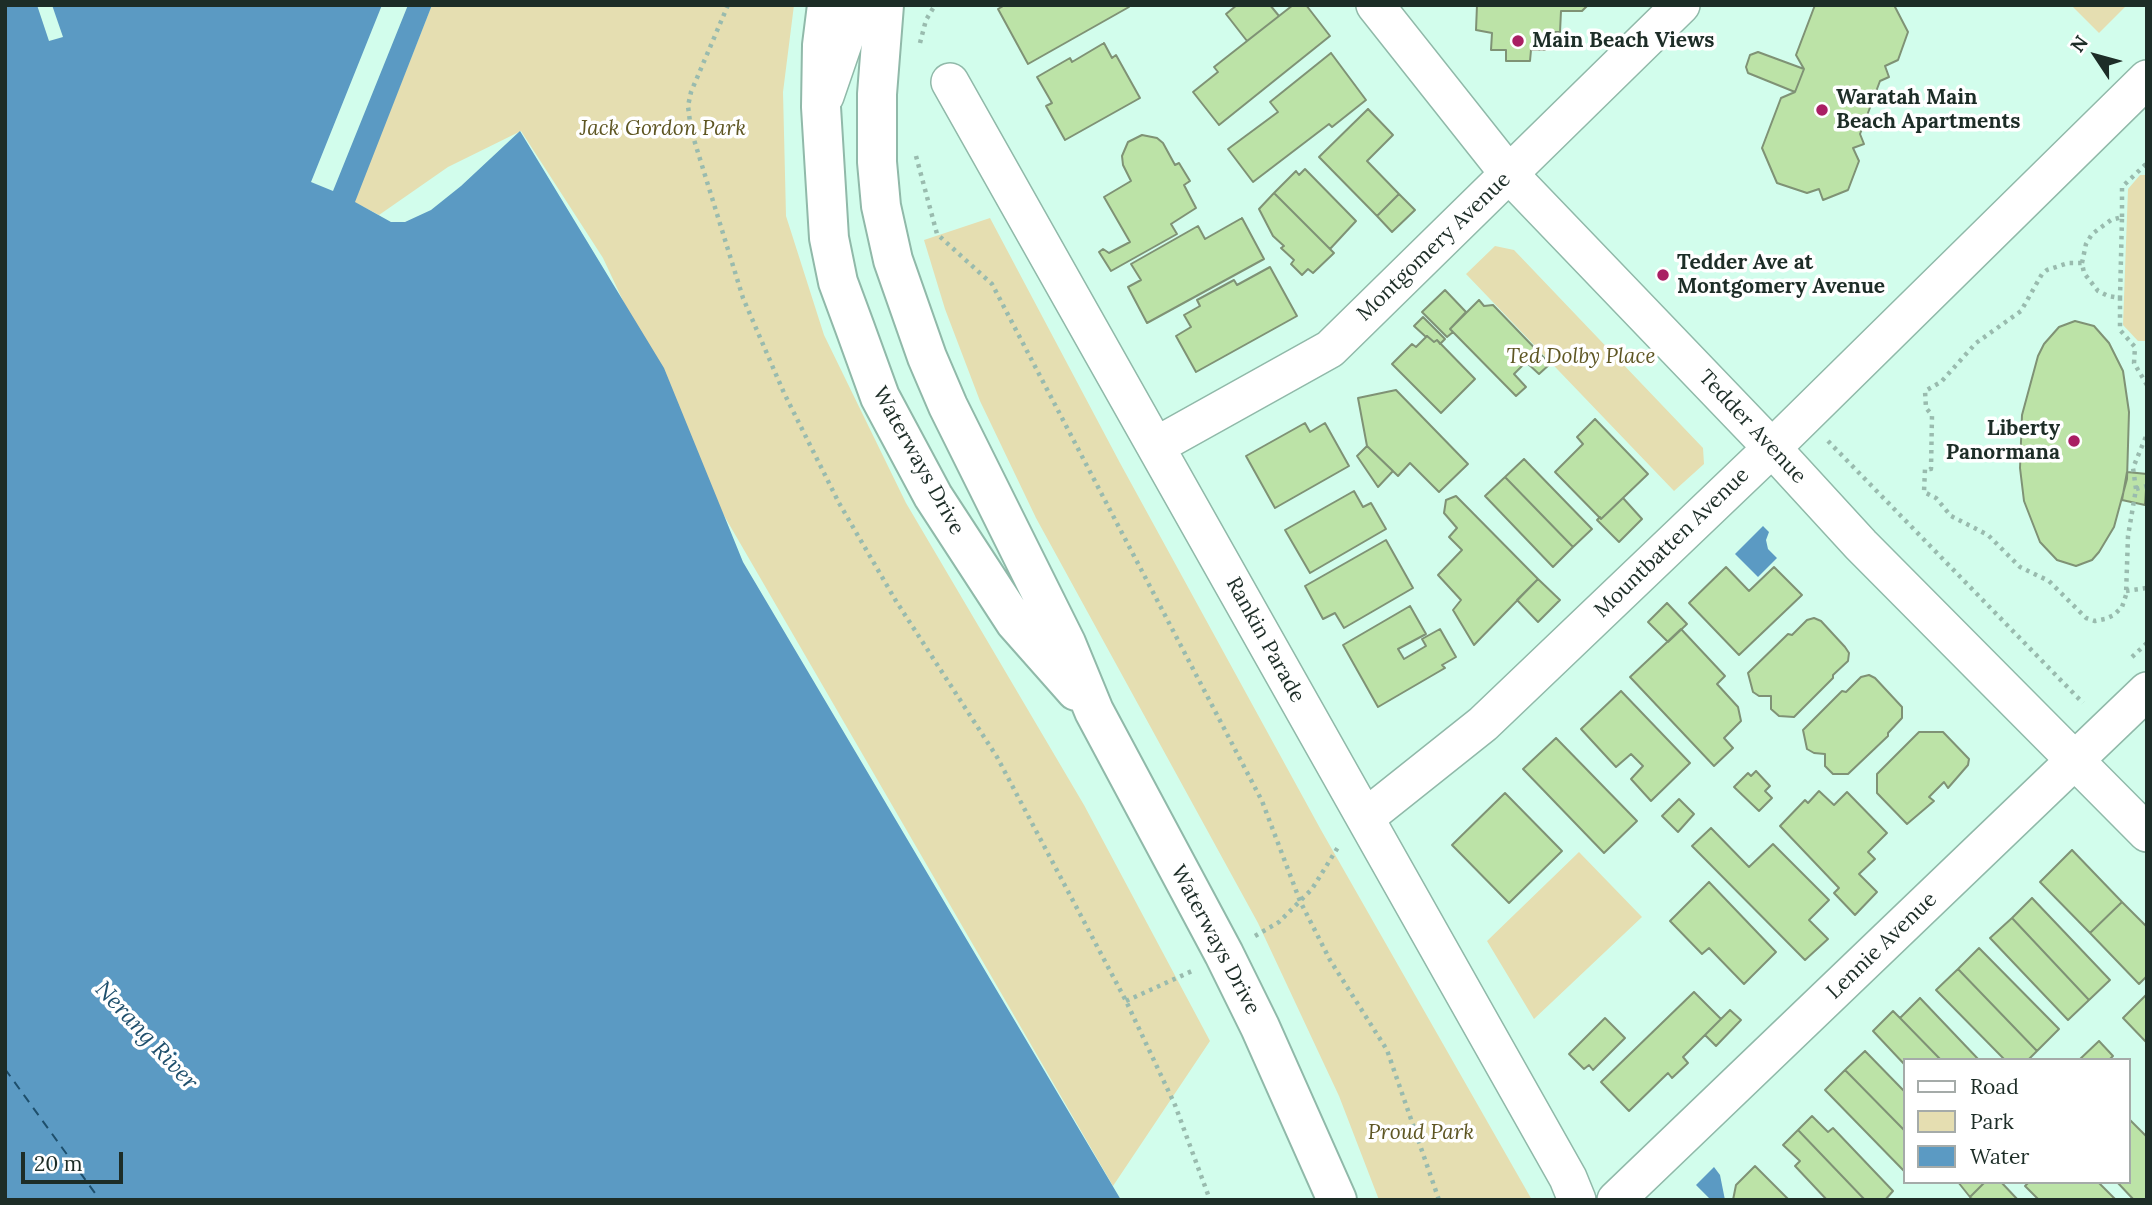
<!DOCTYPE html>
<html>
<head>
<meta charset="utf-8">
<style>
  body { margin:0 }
  #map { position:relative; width:2152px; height:1205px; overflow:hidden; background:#d2fdec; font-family:Lora,serif }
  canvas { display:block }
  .frame { position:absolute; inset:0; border:7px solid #1d2d27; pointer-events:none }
  .legend { position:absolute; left:1903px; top:1058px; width:228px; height:126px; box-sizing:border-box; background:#fff; border:2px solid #a5aba9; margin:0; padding:9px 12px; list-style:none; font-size:21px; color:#1d2d27 }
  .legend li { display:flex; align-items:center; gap:14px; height:35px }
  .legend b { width:35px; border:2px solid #a5aba9 }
  .north { position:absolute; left:2061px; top:21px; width:70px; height:70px; -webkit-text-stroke:5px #fff; paint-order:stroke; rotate:306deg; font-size:19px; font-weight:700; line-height:28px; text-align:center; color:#1d2d27 }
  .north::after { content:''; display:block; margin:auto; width:24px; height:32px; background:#1d2d27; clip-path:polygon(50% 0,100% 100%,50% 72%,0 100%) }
  .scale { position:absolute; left:21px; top:1152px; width:102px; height:32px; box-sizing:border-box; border:4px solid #1d2d27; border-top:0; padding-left:9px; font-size:21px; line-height:24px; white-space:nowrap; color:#1d2d27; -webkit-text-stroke:5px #fff; paint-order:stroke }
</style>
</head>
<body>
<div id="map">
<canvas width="2152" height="1205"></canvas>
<div class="frame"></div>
<ul class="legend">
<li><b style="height:9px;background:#fff"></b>Road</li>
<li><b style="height:19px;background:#e5deb1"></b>Park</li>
<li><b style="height:19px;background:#5b9ac3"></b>Water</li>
</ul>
<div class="north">N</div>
<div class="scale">20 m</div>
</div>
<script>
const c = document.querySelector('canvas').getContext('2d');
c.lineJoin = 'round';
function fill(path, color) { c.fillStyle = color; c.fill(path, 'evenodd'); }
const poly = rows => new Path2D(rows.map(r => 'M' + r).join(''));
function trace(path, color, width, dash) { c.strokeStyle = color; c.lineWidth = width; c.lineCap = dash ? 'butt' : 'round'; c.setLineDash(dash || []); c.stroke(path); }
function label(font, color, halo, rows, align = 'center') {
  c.font = font + ' Lora,serif'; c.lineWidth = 7; c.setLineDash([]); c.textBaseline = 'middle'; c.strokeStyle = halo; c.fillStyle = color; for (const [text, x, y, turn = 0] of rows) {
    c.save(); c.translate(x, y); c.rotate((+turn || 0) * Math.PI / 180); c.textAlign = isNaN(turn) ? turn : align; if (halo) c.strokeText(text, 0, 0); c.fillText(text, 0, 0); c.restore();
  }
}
fill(poly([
  [432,5,794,5,783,92,786,216,824,335,906,503,1084,805,1210,1041,1113,1186,722,512,603,258,521,131,448,167,379,215,354,202],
  [2071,5,2127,5,2099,33],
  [2140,175,2147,175,2147,341,2138,341,2123,325,2128,189],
  [990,218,1120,463,1321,830,1532,1200,1379,1200,1339,1096,1258,923,1036,518,980,401,945,309,924,240],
  [1495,246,1514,250,1703,448,1704,464,1674,491,1466,274],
  [1579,852,1642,917,1534,1019,1487,941]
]), '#e5deb1');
fill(poly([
  [5,5,432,5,355,202,391,222,405,222,431,210,461,186,520,131,664,368,743,562,1121,1200,5,1200],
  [1763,526,1769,532,1766,540,1768,549,1777,558,1758,577,1735,554],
  [1714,1167,1720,1175,1725,1200,1711,1200,1696,1185]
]), '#5b9ac3');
fill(poly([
  [37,5,52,5,63,37,49,41],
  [382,5,408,5,333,191,311,182]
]), '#d2fdec');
trace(poly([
  [5,1069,100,1200]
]), '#1e4f6c', 2, [9, 7]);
const building = poly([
  [1005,5,1128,5,1129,7,1028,64,998,9,1005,5],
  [1237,5,1270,5,1279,16,1247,41,1226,14,1237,5],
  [1293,5,1306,5,1330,36,1219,125,1193,92,1218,72,1214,67,1293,5],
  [1477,5,1588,5,1582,11,1561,11,1560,32,1546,32,1545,50,1531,50,1530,61,1506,61,1506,50,1491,50,1492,33,1476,30,1477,5],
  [1815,5,1894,5,1908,32,1898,60,1885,66,1889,77,1880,81,1860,134,1864,144,1853,148,1859,161,1848,190,1823,200,1819,189,1807,193,1777,183,1762,148,1781,98,1795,92,1804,69,1796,55,1815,5],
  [1104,43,1112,58,1116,55,1140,98,1065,140,1046,106,1052,103,1037,77,1070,58,1072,62,1104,43],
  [1758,52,1804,69,1795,92,1748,73,1746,67,1750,55,1758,52],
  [1331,53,1366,100,1332,127,1329,124,1253,182,1228,149,1278,112,1270,102,1331,53],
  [1368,109,1393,135,1367,161,1399,194,1377,216,1319,157,1368,109],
  [1142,135,1157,138,1163,143,1175,165,1179,163,1190,181,1184,185,1196,208,1171,224,1177,234,1111,271,1099,252,1103,249,1109,253,1130,242,1104,197,1131,181,1123,165,1122,156,1128,142,1142,135],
  [1305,169,1356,221,1330,249,1274,193,1296,171,1299,175,1305,169],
  [1274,193,1334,253,1313,273,1308,269,1302,275,1291,264,1294,260,1281,248,1284,246,1273,236,1259,209,1274,193],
  [1399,194,1415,210,1392,232,1377,216,1399,194],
  [1242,218,1264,259,1147,323,1128,287,1141,280,1131,264,1198,226,1205,239,1242,218],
  [1270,267,1297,316,1196,372,1176,336,1191,327,1184,315,1200,306,1197,300,1234,280,1237,285,1270,267],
  [1445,290,1466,312,1450,329,1453,332,1447,337,1422,312,1445,290],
  [1479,300,1484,306,1493,305,1550,364,1539,374,1526,362,1514,374,1526,387,1516,396,1450,329,1479,300],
  [1423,317,1445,339,1440,344,1437,340,1434,342,1427,336,1426,337,1414,326,1423,317],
  [2075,321,2094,326,2109,343,2123,371,2129,412,2127,479,2114,527,2099,552,2092,560,2076,566,2057,560,2040,542,2024,501,2020,468,2022,415,2038,356,2044,344,2059,327,2075,321],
  [1427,336,1434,342,1437,340,1475,379,1441,413,1392,364,1412,344,1416,347,1427,336],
  [1396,390,1468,464,1439,492,1410,463,1398,476,1367,446,1358,398,1396,390],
  [1595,419,1648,474,1601,519,1555,472,1583,444,1577,437,1595,419],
  [1305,423,1310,432,1325,423,1349,466,1275,508,1246,456,1305,423],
  [1367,446,1393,471,1378,487,1357,456,1367,446],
  [1524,459,1592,529,1573,547,1505,477,1524,459],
  [2127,472,2147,474,2145,505,2122,500,2127,472],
  [1505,477,1573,547,1553,567,1485,496,1505,477],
  [1354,491,1363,507,1371,503,1386,529,1310,573,1285,530,1354,491],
  [1456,496,1538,579,1474,645,1453,610,1461,600,1438,575,1462,550,1449,537,1457,528,1444,513,1446,500,1456,496],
  [1623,498,1642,519,1619,542,1597,520,1600,517,1601,519,1623,498],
  [1386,540,1413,588,1344,628,1335,613,1323,619,1305,586,1386,540],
  [1726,567,1749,591,1774,567,1802,595,1739,655,1689,603,1726,567],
  [1538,579,1560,600,1538,622,1517,600,1538,579],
  [1667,603,1687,624,1668,642,1648,622,1667,603],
  [1410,606,1426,634,1398,649,1404,659,1426,646,1422,639,1440,629,1456,657,1442,665,1445,668,1378,707,1343,645,1410,606],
  [1814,618,1821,621,1845,647,1849,653,1848,661,1833,675,1833,678,1794,717,1779,716,1771,709,1771,696,1759,696,1753,692,1748,673,1788,634,1792,635,1807,620,1814,618],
  [1681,629,1725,676,1717,684,1738,707,1741,721,1724,738,1733,748,1714,766,1630,677,1681,629],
  [1869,675,1875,678,1902,707,1902,718,1888,733,1888,736,1848,774,1833,774,1825,766,1825,754,1814,753,1807,749,1803,730,1842,691,1846,692,1861,677,1869,675],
  [1621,691,1690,763,1651,801,1631,779,1643,766,1631,754,1616,767,1581,729,1621,691],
  [1919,732,1943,732,1969,759,1968,765,1948,788,1944,782,1929,797,1934,801,1907,824,1877,793,1877,774,1919,732],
  [1556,738,1637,821,1604,853,1523,769,1556,738],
  [1756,771,1770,786,1765,791,1772,798,1759,811,1734,787,1748,773,1751,776,1756,771],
  [1819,791,1834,805,1847,792,1887,833,1868,852,1875,859,1859,874,1877,892,1855,915,1834,893,1839,888,1780,826,1805,800,1808,803,1819,791],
  [1505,793,1562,851,1509,903,1452,845,1505,793],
  [1679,799,1694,814,1678,832,1662,816,1679,799],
  [1711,828,1749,867,1773,844,1829,900,1809,920,1828,939,1805,960,1692,846,1711,828],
  [2072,850,2122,902,2090,933,2040,882,2072,850],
  [1709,882,1776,952,1744,984,1709,948,1702,954,1670,921,1709,882],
  [2032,898,2110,980,2089,1000,2012,918,2032,898],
  [2122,902,2147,927,2147,976,2139,984,2090,933,2122,902],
  [2012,918,2089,1000,2068,1020,1990,938,2012,918],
  [1979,948,2059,1029,2037,1051,1958,969,1979,948],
  [1958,969,2037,1051,2028,1060,2005,1060,1936,990,1958,969],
  [1694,992,1721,1019,1683,1057,1688,1063,1672,1078,1668,1073,1629,1111,1601,1082,1694,992],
  [2147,994,2147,1043,2123,1018,2147,994],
  [1920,998,1979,1060,1941,1060,1900,1018,1920,998],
  [1730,1010,1741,1020,1716,1046,1705,1035,1730,1010],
  [1893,1011,1900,1018,1941,1060,1905,1060,1905,1065,1873,1031,1893,1011],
  [1605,1018,1625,1038,1593,1070,1589,1065,1584,1069,1569,1054,1605,1018],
  [2099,1041,2113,1056,2109,1060,2079,1060,2099,1041],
  [1865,1051,1905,1092,1905,1131,1845,1070,1865,1051],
  [1845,1070,1905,1131,1905,1172,1825,1090,1845,1070],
  [1812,1116,1828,1132,1833,1128,1893,1191,1885,1200,1865,1200,1798,1130,1812,1116],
  [2129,1119,2147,1137,2147,1200,2134,1200,2117,1182,2129,1182,2129,1119],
  [1798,1130,1865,1200,1827,1200,1795,1166,1800,1161,1783,1145,1798,1130],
  [1755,1166,1789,1200,1733,1200,1736,1185,1755,1166],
  [1958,1182,1985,1182,1970,1197,1958,1182],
  [1985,1182,2001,1182,2018,1200,1973,1200,1970,1197,1985,1182],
  [2029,1182,2098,1182,2116,1200,2039,1200,2025,1186,2029,1182]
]);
fill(building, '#bce3a7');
trace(building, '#7f9275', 2);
const street = poly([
  [1375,5,1509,174,1772,448,1861,545,2147,833],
  [950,82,1568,1178,1577,1200],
  [825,96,847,32,852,5],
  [1156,446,1330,349,1681,5],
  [1365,818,1483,724,1772,448,2147,79],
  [1616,1200,2147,691]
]);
const secondary = poly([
  [827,5,822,45,821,107,829,238,838,282,855,328,880,397,933,496,1015,622,1076,691],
  [884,5,877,94,877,162,881,206,893,260,927,357,948,406,1066,643,1094,711,1224,954,1260,1027,1337,1200]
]);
trace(street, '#90b9a9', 40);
trace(secondary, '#90b9a9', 42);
trace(poly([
  [728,5,691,92,688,106,691,130,743,298,784,393,839,503,896,601,997,757,1126,1001,1175,1105,1210,1200],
  [920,43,926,20,935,5],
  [916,156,937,234,992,284,1262,801,1300,901,1330,960,1387,1050,1439,1200],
  [2122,217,2122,187,2147,163],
  [2082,263,2086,244,2092,234,2111,220,2122,217,2120,298],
  [2147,385,2134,363,2135,347,2120,330,2120,298,2108,296,2098,291,2084,273,2082,263,2068,263,2047,270,2042,274,2021,311,1976,343,1941,382,1925,391,1926,408,1932,415,1931,469,1925,469,1924,492,1936,498,1951,516,1988,535,2020,567,2049,581,2086,618,2095,621,2105,619,2114,615,2122,607,2126,595,2128,536,2136,489,2133,468,2147,434],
  [1828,441,2083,703],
  [2136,489,2147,486],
  [2126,591,2147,588],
  [2132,657,2147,643],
  [1255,936,1279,922,1312,889,1340,844],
  [1126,1001,1192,971]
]), '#99bbae', 4.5, [3.5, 5]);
trace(street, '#fff', 37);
trace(secondary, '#fff', 38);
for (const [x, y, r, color] of [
  [1518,41,7,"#a91f63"],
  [1822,110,7,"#a91f63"],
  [1663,275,7,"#a91f63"],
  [2074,441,7,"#a91f63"]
]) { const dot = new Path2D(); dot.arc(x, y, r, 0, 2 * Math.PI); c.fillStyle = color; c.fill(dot); trace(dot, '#fff', 2.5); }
label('bold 21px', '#1d2d27', '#fff', [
  ["Main Beach Views",1532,41],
  ["Waratah Main",1836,98],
  ["Beach Apartments",1836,122],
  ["Tedder Ave at",1677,263],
  ["Montgomery Avenue",1677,287],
  ["Liberty",2060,429,"right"],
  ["Panormana",2060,453,"right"]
], 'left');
label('italic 21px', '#5e5623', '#fff', [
  ["Jack Gordon Park",663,129],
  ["Ted Dolby Place",1581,357],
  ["Proud Park",1421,1133]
]);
label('21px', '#1d2d27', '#fff', [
  ["Montgomery Avenue",1434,247,-44],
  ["Tedder Avenue",1752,427,47],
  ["Waterways Drive",918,461,61],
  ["Mountbatten Avenue",1672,543,-44],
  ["Rankin Parade",1265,640,61],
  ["Waterways Drive",1215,940,62],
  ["Lennie Avenue",1882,946,-44]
]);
label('italic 23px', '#1e4f6c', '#fff', [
  ["Nerang River",146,1036,47]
]);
</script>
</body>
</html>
